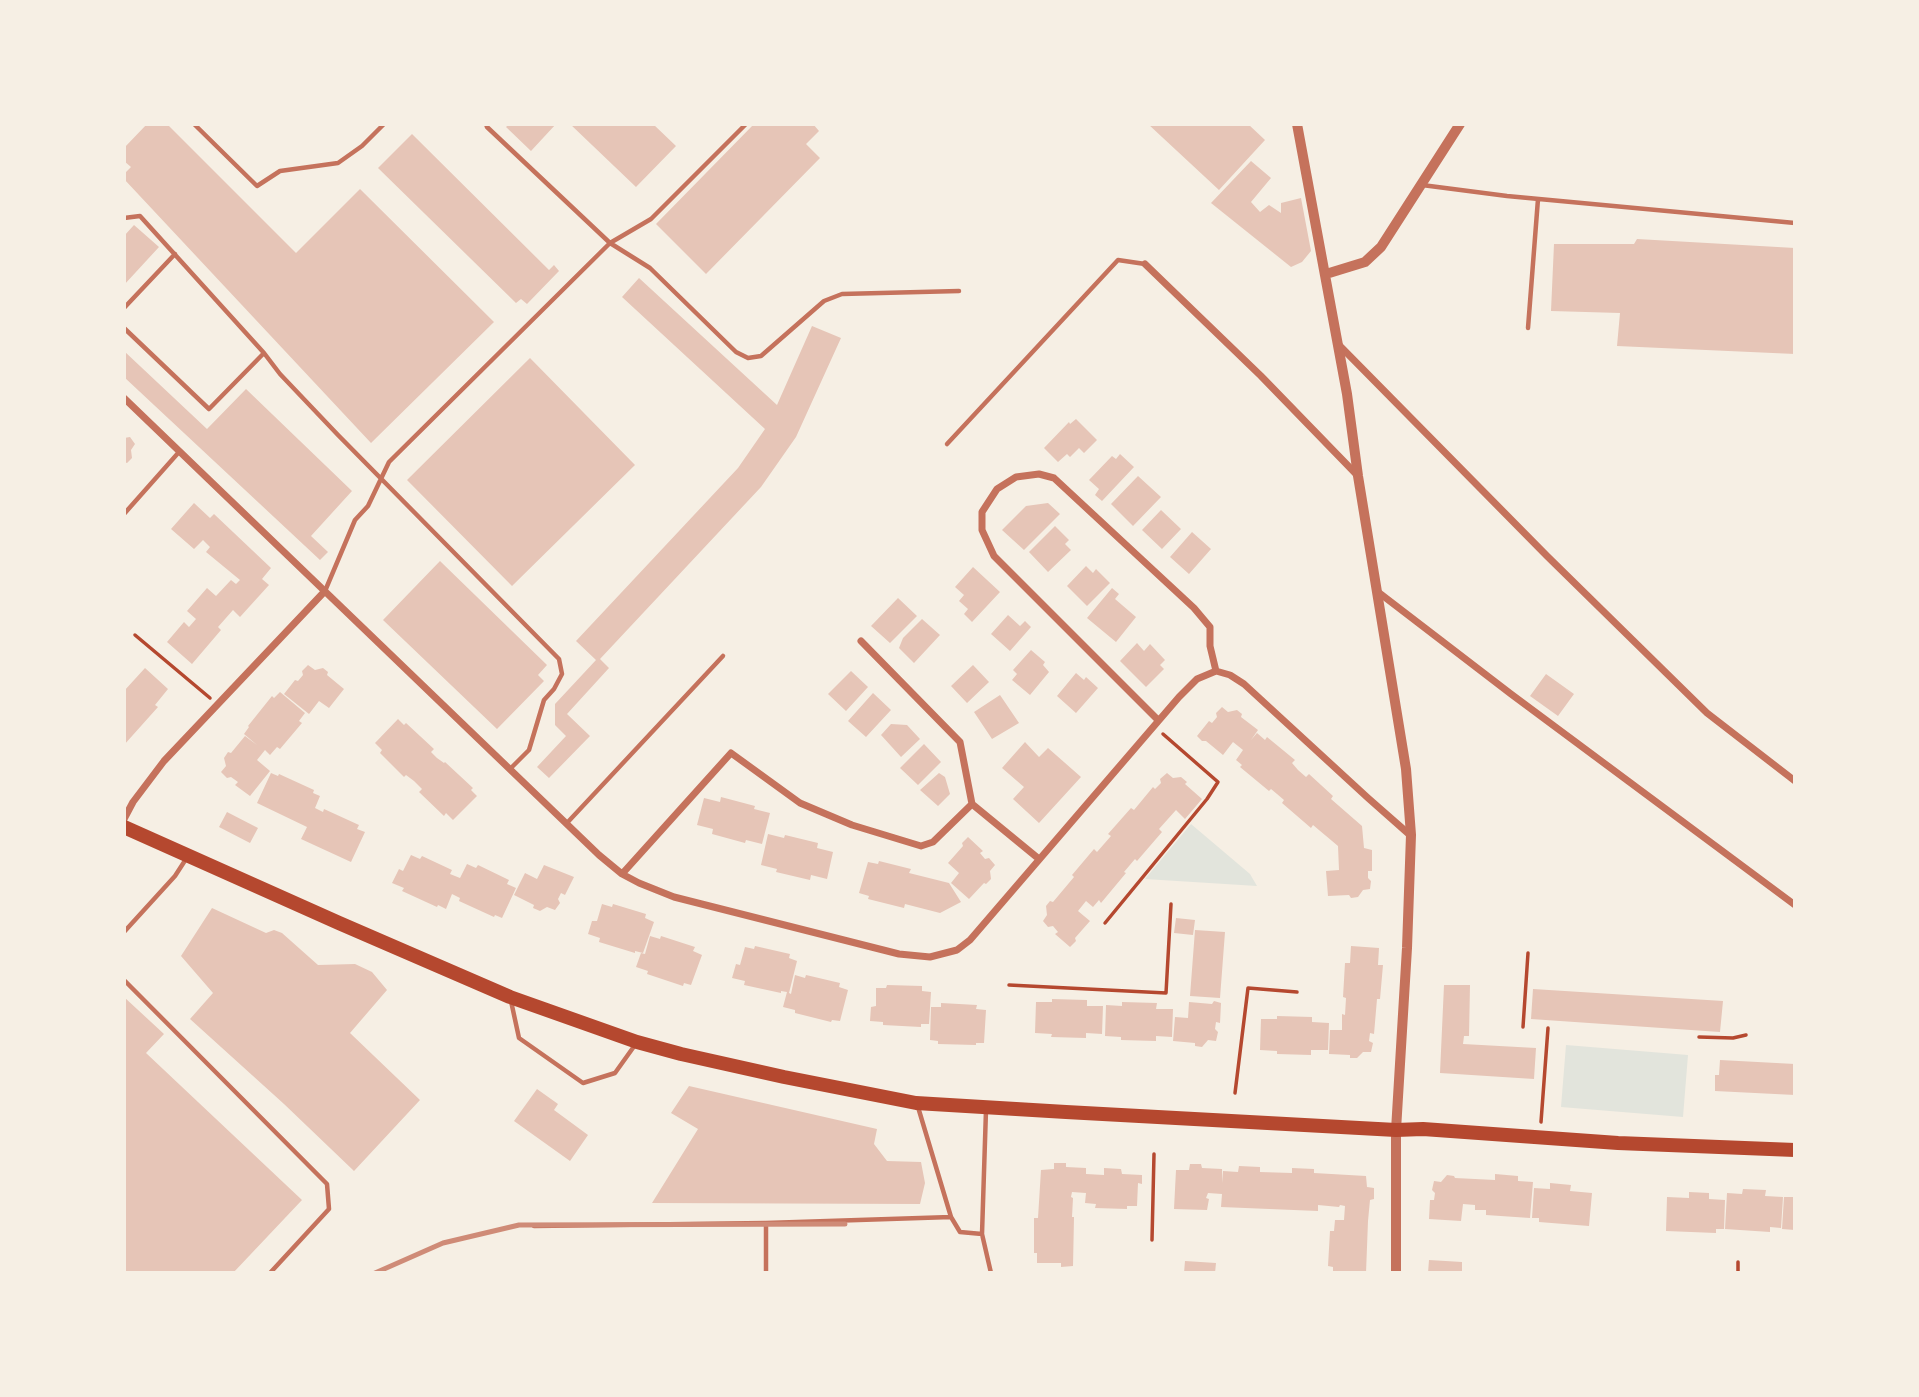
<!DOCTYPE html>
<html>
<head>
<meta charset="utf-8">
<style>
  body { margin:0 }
  #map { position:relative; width:1919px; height:1397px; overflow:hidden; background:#f6efe4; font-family:"Noto Sans",sans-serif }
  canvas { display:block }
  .frame { position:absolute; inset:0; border:126px solid #f6efe4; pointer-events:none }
</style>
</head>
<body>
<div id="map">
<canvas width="1919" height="1397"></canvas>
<div class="frame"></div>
</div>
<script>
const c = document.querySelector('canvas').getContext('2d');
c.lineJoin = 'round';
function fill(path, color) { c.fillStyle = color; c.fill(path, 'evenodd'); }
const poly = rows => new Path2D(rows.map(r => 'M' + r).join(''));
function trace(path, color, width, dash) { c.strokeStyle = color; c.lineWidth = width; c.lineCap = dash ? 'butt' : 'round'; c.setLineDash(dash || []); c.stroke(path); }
fill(poly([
  [1191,824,1250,874,1257,886,1145,879],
  [1566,1045,1688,1055,1683,1117,1561,1107]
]), '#e2e4dc');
fill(poly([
  [147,124,167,124,296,253,360,189,494,322,371,443,124,179,124,174,131,167,124,161,124,148],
  [509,124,556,124,531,151,506,127],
  [570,124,653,124,676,146,636,187],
  [754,124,813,124,819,131,806,144,820,158,706,274,656,224],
  [1148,124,1248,124,1265,140,1219,190],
  [412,134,549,270,554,265,559,271,527,304,521,299,516,303,378,168],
  [1251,161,1271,178,1251,202,1260,212,1269,205,1281,213,1281,203,1301,198,1311,251,1302,262,1291,267,1211,203],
  [134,225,159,247,124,285,124,236],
  [1637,239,1795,248,1795,354,1617,346,1620,313,1551,311,1554,244,1634,244],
  [639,278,777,405,812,326,841,338,796,437,761,487,600,659,609,668,567,714,590,736,549,778,537,767,566,736,555,725,555,704,596,660,576,641,738,468,765,429,622,297],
  [124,351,207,429,246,389,352,491,311,536,328,552,320,560,124,377],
  [530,358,635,465,512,586,407,480],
  [1076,419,1097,440,1084,453,1079,448,1070,457,1067,454,1058,462,1044,448,1069,422,1070,424],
  [130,437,135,444,131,450,132,458,127,463,124,462,124,438],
  [1120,454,1134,467,1102,501,1095,495,1099,489,1089,480,1112,456,1116,459],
  [1138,476,1161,497,1133,526,1111,504],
  [194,503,210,518,214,514,271,568,262,579,269,585,240,617,233,610,218,627,221,630,192,664,167,642,184,622,189,627,196,619,187,611,207,588,216,596,231,580,236,584,240,580,206,552,210,547,203,540,194,549,171,529],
  [1048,503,1060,514,1024,550,1002,530,1026,506],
  [1161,510,1181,529,1162,549,1142,530],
  [1055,526,1069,540,1065,544,1071,550,1048,572,1029,552],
  [1192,532,1211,549,1189,574,1170,557],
  [440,561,547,665,538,675,544,681,497,729,383,620],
  [1086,566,1093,573,1096,569,1110,583,1087,606,1067,586],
  [973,567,1000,592,972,622,964,614,968,609,959,601,964,595,955,587],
  [1112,588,1119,594,1115,599,1136,617,1116,642,1087,618],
  [898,598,917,616,890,643,871,626],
  [1008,615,1020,626,1025,621,1031,627,1010,651,991,634],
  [922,619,940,635,914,663,899,648,903,638],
  [1137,643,1144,651,1150,644,1165,660,1160,665,1164,669,1146,687,1120,661],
  [1031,650,1045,662,1043,665,1049,672,1030,695,1012,680,1017,674,1013,670],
  [308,665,315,670,323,668,328,672,327,675,344,689,329,708,319,701,309,714,284,694,295,680,298,681,303,675,302,671],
  [973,665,989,682,967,703,951,686],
  [145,668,168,689,155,705,158,707,124,745,124,691],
  [851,671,868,687,846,711,828,694],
  [1076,673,1084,680,1086,677,1098,688,1076,713,1057,696],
  [1546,674,1574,694,1558,716,1530,696],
  [280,692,305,713,299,721,302,723,280,749,277,747,270,755,265,750,257,760,270,771,250,796,235,785,238,782,231,777,227,778,221,772,226,766,224,758,228,752,231,753,245,736,257,745,244,734,249,727,248,726,272,696,274,698],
  [873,693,891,710,866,737,848,721],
  [1000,695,1019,723,992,739,974,712],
  [1222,707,1228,712,1237,710,1242,714,1241,717,1258,730,1251,740,1257,733,1265,740,1267,737,1295,760,1292,763,1298,770,1306,777,1309,774,1333,796,1331,799,1362,826,1364,848,1372,850,1372,871,1368,871,1368,878,1371,881,1370,889,1363,890,1358,897,1351,898,1349,895,1328,896,1326,871,1339,870,1338,846,1313,825,1311,828,1282,803,1284,800,1277,794,1271,789,1269,791,1240,767,1242,765,1236,760,1243,750,1233,742,1223,755,1206,741,1202,741,1197,736,1209,721,1212,723,1217,717,1216,713],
  [398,719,404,725,406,723,434,749,431,752,437,758,444,763,445,762,473,788,471,790,477,796,453,820,446,813,444,816,419,792,422,789,414,781,406,775,404,777,380,753,382,750,375,743],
  [891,724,907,725,920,739,901,757,881,735],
  [1025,742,1039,757,1048,748,1081,777,1039,823,1013,799,1024,787,1002,768],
  [924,744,941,762,918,785,900,768],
  [271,773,278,776,279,774,314,790,313,793,320,796,315,808,323,812,324,809,359,825,357,829,365,832,351,862,301,839,307,827,257,803],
  [939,773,945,777,950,794,938,806,920,790],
  [1167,773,1173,778,1181,777,1187,782,1185,784,1202,799,1185,819,1176,810,1159,829,1162,832,1137,861,1135,859,1124,872,1126,873,1101,903,1099,900,1093,907,1086,901,1078,911,1090,921,1075,938,1076,941,1070,947,1055,934,1058,932,1053,926,1048,927,1043,921,1047,915,1046,906,1050,901,1053,902,1074,877,1072,875,1094,849,1097,852,1111,836,1108,834,1131,808,1134,810,1153,787,1155,789,1161,783,1160,779],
  [721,797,755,806,754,809,770,813,762,844,746,840,745,843,712,834,713,829,697,825,704,798,720,802],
  [227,812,258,828,250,843,219,827],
  [768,834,784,838,785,835,818,843,817,848,833,852,827,879,811,875,810,880,776,872,777,869,761,865],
  [968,837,983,851,980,853,985,859,989,858,995,865,990,871,991,879,986,884,984,883,969,899,951,883,959,873,948,863,963,846,962,843],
  [411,855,420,859,422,856,452,870,450,874,460,878,467,864,476,868,478,865,509,880,507,884,516,888,502,918,495,915,494,917,459,901,460,898,452,894,446,909,438,905,437,907,402,891,404,888,392,883,399,869,403,871],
  [879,861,911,869,909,873,949,883,961,902,940,913,905,904,904,908,868,899,869,896,859,893,868,862,878,864],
  [544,865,574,877,565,895,561,893,558,899,560,903,555,910,547,907,540,911,533,908,534,905,514,895,525,873,537,879],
  [602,904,612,907,613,904,646,914,645,918,654,922,643,953,635,951,635,953,599,942,600,938,588,934,592,921,597,921],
  [212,908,266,933,274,930,282,933,318,965,355,964,372,972,387,990,350,1033,420,1100,354,1171,284,1104,190,1019,213,993,181,956],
  [1176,918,1195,920,1193,935,1174,933],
  [1195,930,1225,932,1220,998,1190,996],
  [650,936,660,939,661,936,695,947,693,951,702,955,691,985,684,983,683,986,647,974,648,971,636,967,641,953,645,954],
  [755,946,790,954,789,958,797,961,789,993,791,994,795,975,805,978,806,975,840,983,839,987,848,990,840,1021,832,1020,831,1022,795,1013,795,1010,783,1007,787,992,781,991,781,993,744,985,745,981,732,978,736,964,740,965,745,947,754,949],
  [1351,946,1379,948,1378,965,1383,965,1380,999,1377,999,1374,1034,1370,1033,1369,1041,1373,1043,1371,1052,1363,1052,1357,1058,1350,1058,1350,1055,1329,1054,1330,1030,1342,1030,1342,1014,1345,1015,1346,998,1343,997,1345,963,1350,963],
  [887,985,922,986,922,991,931,992,929,1024,921,1024,921,1027,883,1025,883,1022,870,1021,871,1007,876,1006,876,988,886,988],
  [1444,985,1470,985,1469,1036,1464,1036,1463,1044,1536,1048,1534,1079,1440,1073],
  [1533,989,1723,1001,1720,1032,1531,1019],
  [124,997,164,1034,146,1053,302,1200,233,1273,124,1273],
  [1052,999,1087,1000,1087,1006,1103,1006,1102,1034,1086,1033,1086,1038,1051,1037,1052,1034,1035,1033,1036,1002,1052,1002],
  [1214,1001,1221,1003,1220,1023,1216,1022,1215,1029,1218,1032,1216,1041,1208,1040,1202,1047,1195,1046,1195,1043,1173,1041,1175,1017,1188,1018,1189,1002,1212,1004],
  [1122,1002,1157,1003,1156,1009,1173,1009,1172,1037,1156,1036,1156,1041,1121,1040,1121,1037,1105,1036,1106,1005,1122,1006],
  [941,1003,977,1005,976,1009,986,1010,984,1043,976,1043,976,1045,938,1044,938,1041,930,1040,931,1007,941,1007],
  [1277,1016,1312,1017,1312,1022,1329,1023,1328,1050,1311,1050,1311,1055,1277,1054,1277,1051,1260,1050,1261,1019,1277,1019],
  [1720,1060,1795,1064,1795,1095,1715,1091,1715,1075,1719,1075],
  [689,1086,877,1129,874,1144,887,1161,921,1162,925,1183,920,1204,652,1203,698,1129,671,1113],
  [537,1089,558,1104,554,1110,588,1135,570,1161,514,1121],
  [1054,1163,1066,1163,1066,1167,1086,1168,1086,1174,1104,1175,1104,1168,1121,1169,1122,1174,1142,1175,1142,1184,1138,1183,1137,1206,1127,1206,1127,1209,1095,1208,1096,1204,1085,1203,1086,1193,1072,1192,1071,1197,1073,1198,1072,1217,1074,1217,1073,1266,1061,1267,1061,1263,1037,1263,1037,1253,1034,1253,1034,1218,1038,1218,1041,1170,1054,1169],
  [1190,1164,1201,1164,1202,1168,1222,1169,1222,1183,1223,1171,1238,1172,1239,1166,1260,1167,1260,1172,1292,1173,1292,1168,1314,1169,1314,1173,1366,1176,1367,1187,1374,1188,1374,1199,1370,1200,1368,1221,1366,1273,1333,1273,1333,1267,1328,1266,1330,1231,1334,1231,1335,1220,1344,1220,1345,1206,1340,1205,1339,1207,1318,1205,1318,1211,1221,1207,1222,1194,1208,1193,1206,1198,1209,1199,1207,1210,1174,1209,1176,1170,1189,1170],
  [1495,1174,1518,1176,1518,1181,1533,1182,1530,1218,1486,1215,1486,1210,1475,1210,1475,1205,1463,1204,1461,1221,1429,1219,1430,1200,1434,1200,1435,1193,1432,1190,1434,1181,1441,1182,1447,1175,1454,1176,1455,1178,1495,1180],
  [1550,1183,1571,1185,1570,1191,1592,1193,1589,1226,1539,1222,1539,1218,1532,1218,1534,1188,1550,1189],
  [1743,1189,1766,1190,1765,1196,1783,1197,1781,1228,1770,1227,1770,1232,1725,1229,1727,1193,1742,1194],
  [1689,1192,1709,1193,1709,1199,1725,1200,1724,1229,1716,1229,1716,1233,1666,1231,1667,1197,1689,1198],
  [1784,1197,1795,1197,1795,1230,1782,1229],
  [1429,1260,1462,1262,1462,1273,1428,1273],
  [1185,1261,1216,1263,1215,1273,1184,1273]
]), '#e6c5b7');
trace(poly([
  [135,635,210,698],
  [1105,923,1207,799,1218,782,1163,734],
  [1009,985,1166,993,1171,904],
  [1523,1027,1528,953],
  [1699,1037,1733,1038,1746,1035],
  [1235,1093,1248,988,1297,992],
  [1541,1122,1548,1028],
  [1152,1240,1154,1154],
  [1738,1273,1738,1262]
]), '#b5482f', 3.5);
trace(poly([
  [194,124,257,186,280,171,338,163,362,146,384,124],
  [746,124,651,219,610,243,650,268,736,352,748,358,761,356,824,301,842,294,959,291],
  [1422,185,1507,196,1795,223],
  [124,218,140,216,264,353,280,374,338,435,559,659,562,674,554,689,544,700,529,750,510,769],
  [124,308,175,254],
  [124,328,209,409,264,353],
  [1528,328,1538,199],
  [947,444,1118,260,1145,264],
  [124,514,179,452],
  [325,591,355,520,368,506,389,462,610,243,487,127,486,124],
  [566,824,723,656],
  [124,932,175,876,186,859],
  [124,980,327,1184,329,1209,270,1273],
  [511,1001,519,1038,583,1083,615,1073,635,1045],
  [918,1107,951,1217,960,1232,982,1234],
  [986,1110,982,1234,991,1273],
  [766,1223,766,1273],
  [534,1226,766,1223,951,1217]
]), '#c5725c', 4.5);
trace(poly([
  [1145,264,1261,376,1358,476],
  [1339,345,1547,556,1707,713,1795,781],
  [124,398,599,855,622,874,639,883,674,897,899,954,930,957,957,950,970,940,1179,697,1197,679,1216,671,1230,675,1244,684,1368,798,1410,835],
  [1378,592,1511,694,1795,905],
  [861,641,960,742,972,804,1039,859],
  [1158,720,994,556,982,530,982,512,997,489,1016,477,1039,474,1054,478,1194,608,1210,627,1210,646,1216,671],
  [124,819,133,802,164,761,325,591],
  [622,874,731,753,800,803,852,825,921,846,933,842,972,804]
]), '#c5725c', 7);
trace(poly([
  [1297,124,1347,394,1358,476,1406,769,1411,835,1407,948,1396,1130,1396,1273],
  [1326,274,1365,262,1381,247,1460,124]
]), '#c5725c', 10);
trace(poly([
  [124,827,339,923,510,997,637,1042,681,1054,784,1077,916,1103,1066,1112,1396,1130,1423,1129,1618,1143,1795,1150]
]), '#b5482f', 14);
trace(poly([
  [375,1273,443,1243,519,1225,845,1224]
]), '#cf8b77', 5);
</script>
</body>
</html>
